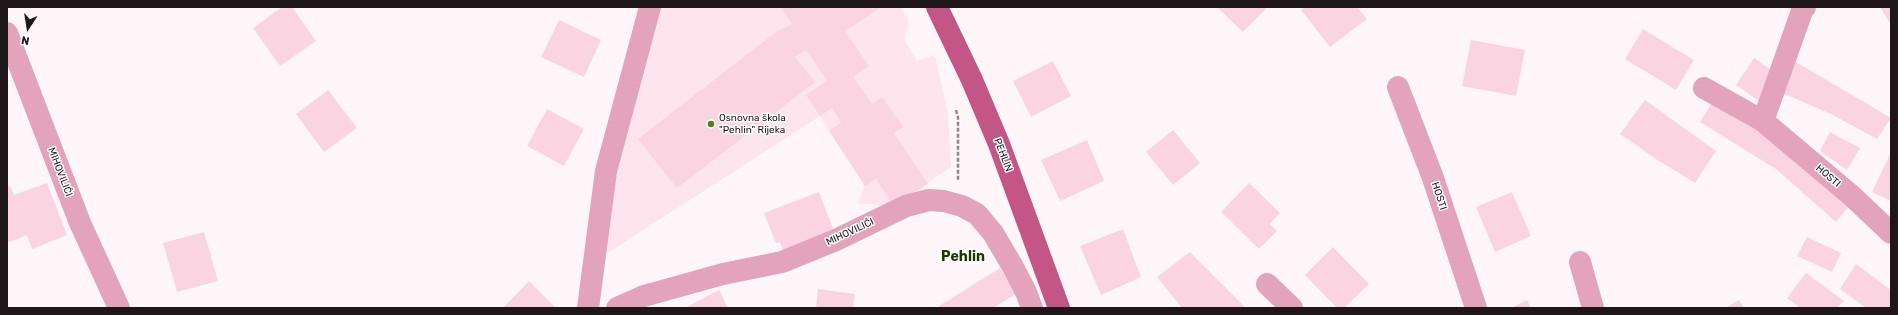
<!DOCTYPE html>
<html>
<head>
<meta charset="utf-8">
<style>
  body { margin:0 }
  #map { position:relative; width:1898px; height:315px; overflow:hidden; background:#fff6f9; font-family:Rubik,sans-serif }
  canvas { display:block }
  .frame { position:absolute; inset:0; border:8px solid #1e1619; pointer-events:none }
  .north { position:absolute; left:8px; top:8px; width:40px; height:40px; -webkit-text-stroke:3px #fff; paint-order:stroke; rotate:192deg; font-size:11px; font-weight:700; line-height:16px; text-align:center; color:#1e1619 }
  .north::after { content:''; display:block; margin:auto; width:14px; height:18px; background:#1e1619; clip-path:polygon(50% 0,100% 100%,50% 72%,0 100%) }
</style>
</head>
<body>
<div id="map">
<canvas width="1898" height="315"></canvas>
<div class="frame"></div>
<div class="north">N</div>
</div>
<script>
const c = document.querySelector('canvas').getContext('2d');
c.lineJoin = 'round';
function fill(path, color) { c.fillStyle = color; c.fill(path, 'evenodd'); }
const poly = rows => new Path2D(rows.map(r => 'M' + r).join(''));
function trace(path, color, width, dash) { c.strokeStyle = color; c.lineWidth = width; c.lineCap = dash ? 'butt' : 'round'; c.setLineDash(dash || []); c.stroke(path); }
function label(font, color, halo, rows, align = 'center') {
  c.font = font + ' Rubik,sans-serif'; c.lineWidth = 3; c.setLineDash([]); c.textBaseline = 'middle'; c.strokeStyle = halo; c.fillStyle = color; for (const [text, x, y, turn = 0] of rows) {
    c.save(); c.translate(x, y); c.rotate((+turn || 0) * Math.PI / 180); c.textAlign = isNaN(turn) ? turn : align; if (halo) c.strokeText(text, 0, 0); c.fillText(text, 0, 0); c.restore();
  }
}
fill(poly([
  [644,7,902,7,909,23,904,39,917,61,935,55,948,114,951,167,894,206,857,203,865,186,820,116,603,256]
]), '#fde4ed');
fill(poly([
  [282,7,292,7,316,41,280,66,253,28],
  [780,7,882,7,845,31,869,66,853,77,872,104,882,97,903,127,894,133,928,184,894,206,876,179,865,186,829,131,841,123,832,108,820,116,806,95,827,81,806,50,795,57,815,82,677,188,638,139,776,32,792,24],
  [1217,7,1264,7,1266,9,1243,32],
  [1305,7,1357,7,1367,19,1330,47,1301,10],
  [1880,7,1891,7,1891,25],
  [559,20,601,40,584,77,541,57],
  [1643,29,1694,60,1676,90,1625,59],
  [1471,40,1525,50,1516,96,1462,86],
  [1754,58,1777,74,1763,104,1736,85],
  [1053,61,1071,96,1031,117,1013,81],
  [1796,62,1891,118,1877,139,1831,114,1782,93],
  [328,90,357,128,324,152,296,114],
  [1645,100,1716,151,1695,183,1656,159,1620,134],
  [1712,103,1764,134,1853,201,1836,222,1776,169,1700,122],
  [547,109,584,129,564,166,527,146],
  [1173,130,1200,163,1173,185,1146,152],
  [1830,132,1860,148,1847,170,1820,151],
  [1087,140,1104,181,1060,201,1041,160],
  [1891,152,1891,201,1872,192],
  [47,183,67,235,32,249,27,235,7,243,7,187,10,186,14,195],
  [1249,183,1280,213,1270,224,1277,231,1259,249,1221,212],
  [819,192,835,234,784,253,780,242,776,243,764,213],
  [1512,192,1531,236,1495,252,1476,207],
  [1123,229,1141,277,1101,295,1080,246],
  [204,232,218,281,177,292,163,243],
  [1807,237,1841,253,1832,272,1797,256],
  [1333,247,1369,284,1344,308,1337,308,1305,275],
  [1190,252,1244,306,1242,308,1182,308,1157,277],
  [1856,264,1891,290,1891,308,1866,308,1840,289],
  [1000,268,1016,294,993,308,941,308,939,306],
  [1806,273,1844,301,1837,308,1800,308,1787,298],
  [529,281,556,308,503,308],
  [818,289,855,294,853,308,816,308],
  [719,290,728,308,685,308],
  [1527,300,1531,308,1511,308],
  [1739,300,1744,308,1725,308]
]), '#fbd4e2');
trace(poly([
  [956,110,958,117,958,180]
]), '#8f8689', 2.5, [4, 2]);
trace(poly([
  [1805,7,1802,11,1763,121,1852,196,1891,233],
  [7,33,80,223,119,308],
  [1398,87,1433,178,1476,308],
  [1704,88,1763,121],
  [1580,262,1593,308],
  [1267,284,1292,308],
  [588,308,606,171,650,7],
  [617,308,644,296,723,274,782,262,836,240,906,206,929,200,944,201,962,206,977,214,993,233,1013,267,1026,292,1032,308]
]), '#e2a3bb', 22);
trace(poly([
  [937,7,972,80,999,144,1059,308]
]), '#c45687', 22);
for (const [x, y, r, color] of [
  [711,124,4,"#4e831a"]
]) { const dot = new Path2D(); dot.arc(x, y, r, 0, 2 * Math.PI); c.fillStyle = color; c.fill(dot); trace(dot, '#fff', 1.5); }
label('10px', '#1e1619', '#fff', [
  ["Osnovna škola",719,118],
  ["\"Pehlin\" Rijeka",719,130]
], 'left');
label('10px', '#1e1619', '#fff', [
  ["PEHLIN",1003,155,69],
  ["MIHOVILIĆI",60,172,69],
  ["HOSTI",1828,176,40],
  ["HOSTI",1439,196,72],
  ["MIHOVILIĆI",850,232,-25]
]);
label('bold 14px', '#1d3705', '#fff', [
  ["Pehlin",963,257]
]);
</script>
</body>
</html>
